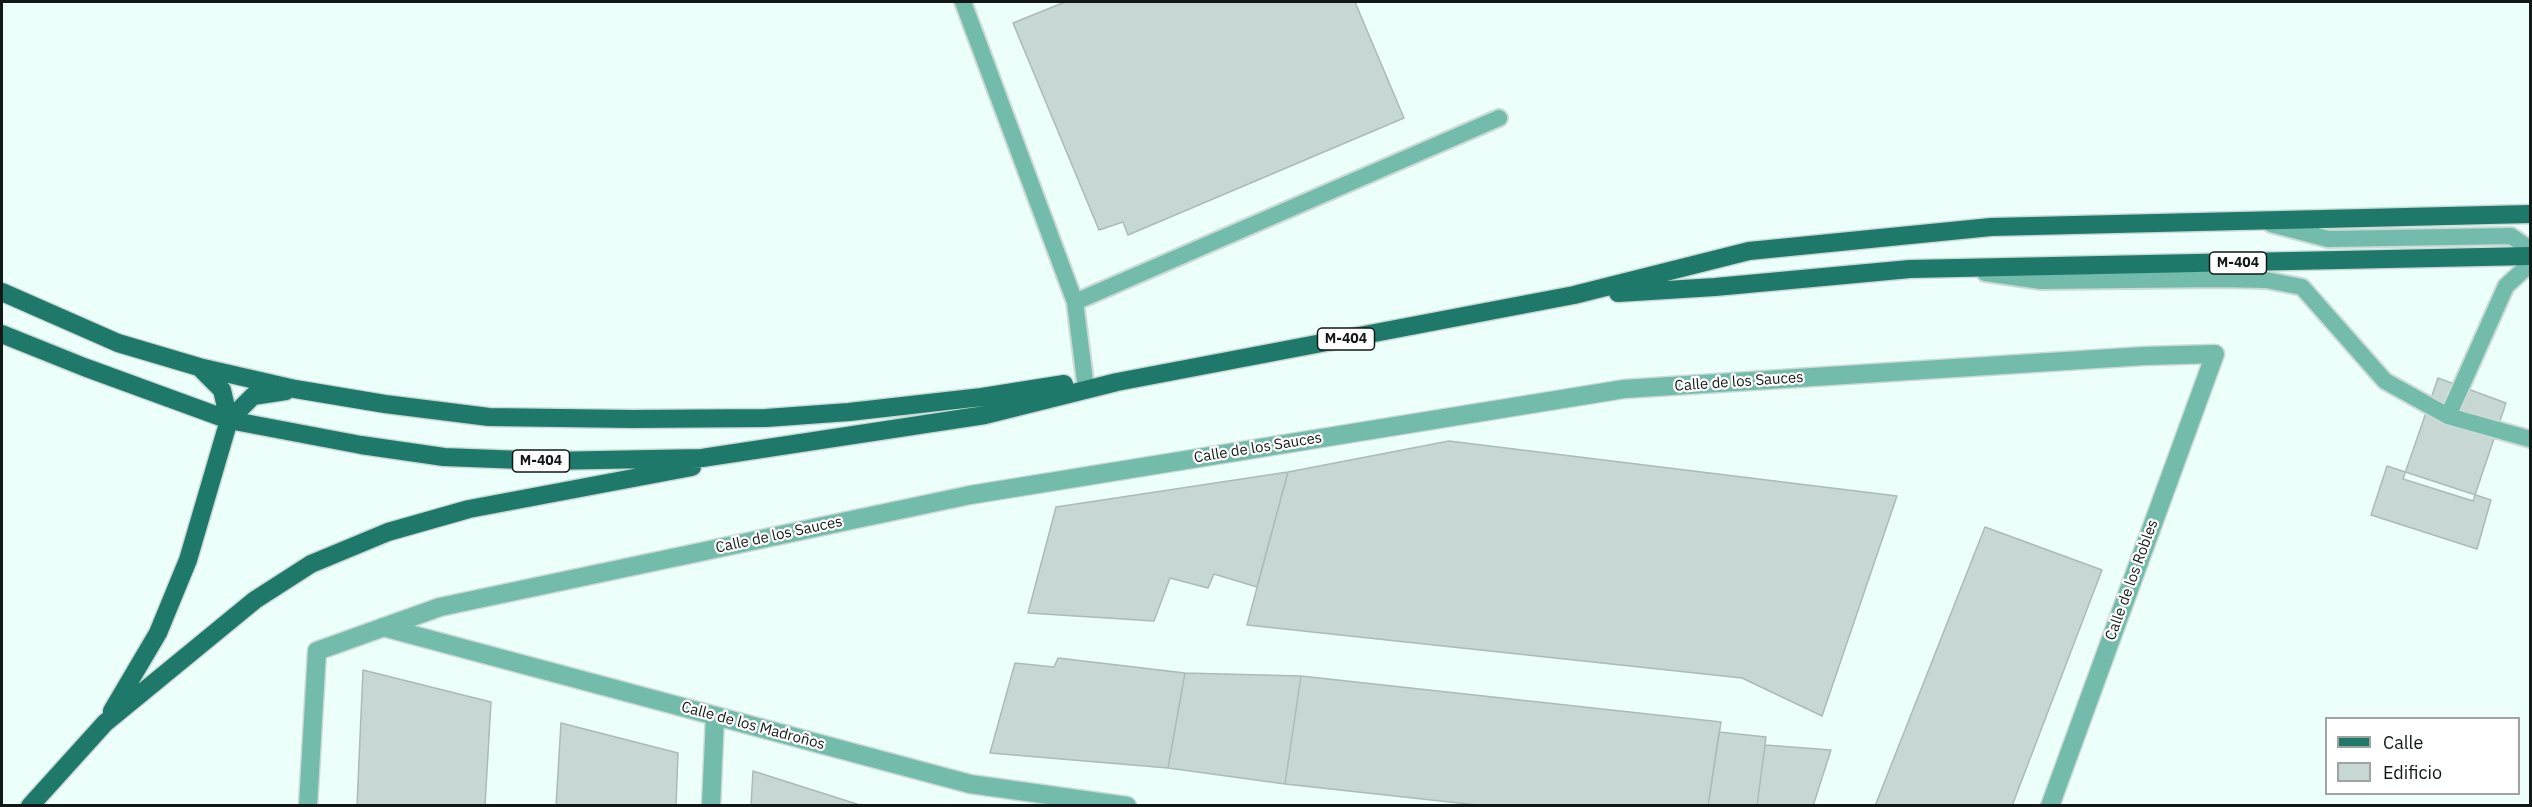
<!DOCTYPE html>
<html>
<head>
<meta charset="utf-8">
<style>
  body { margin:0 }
  #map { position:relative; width:2532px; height:807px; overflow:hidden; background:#edfffa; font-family:"IBM Plex Sans",sans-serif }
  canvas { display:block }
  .frame { position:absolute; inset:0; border:3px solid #121817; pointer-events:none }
  .legend { position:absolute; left:2325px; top:717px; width:195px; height:78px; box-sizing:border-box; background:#fff; border:2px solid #a0a3a2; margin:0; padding:8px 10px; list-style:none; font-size:18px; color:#121817 }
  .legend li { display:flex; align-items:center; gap:12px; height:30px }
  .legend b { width:30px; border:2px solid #a0a3a2 }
</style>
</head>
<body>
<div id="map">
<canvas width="2532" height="807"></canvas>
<div class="frame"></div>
<ul class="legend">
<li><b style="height:8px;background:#1f796a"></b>Calle</li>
<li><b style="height:16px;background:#c7d8d4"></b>Edificio</li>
</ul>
</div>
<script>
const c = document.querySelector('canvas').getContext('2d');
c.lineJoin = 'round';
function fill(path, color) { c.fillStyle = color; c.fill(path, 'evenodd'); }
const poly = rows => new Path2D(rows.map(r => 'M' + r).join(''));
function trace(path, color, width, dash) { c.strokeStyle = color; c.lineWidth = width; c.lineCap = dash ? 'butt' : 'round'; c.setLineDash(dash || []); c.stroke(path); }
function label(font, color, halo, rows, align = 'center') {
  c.font = font + ' "IBM Plex Sans",sans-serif'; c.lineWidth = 4.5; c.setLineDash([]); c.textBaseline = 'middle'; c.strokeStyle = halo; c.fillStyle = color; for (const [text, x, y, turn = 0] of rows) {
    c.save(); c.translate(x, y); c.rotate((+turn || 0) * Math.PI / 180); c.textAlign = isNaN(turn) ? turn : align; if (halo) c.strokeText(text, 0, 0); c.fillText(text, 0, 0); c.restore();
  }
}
const building = poly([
  [1065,2,1355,2,1404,118,1128,235,1123,222,1099,230,1013,23,1065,2],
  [2438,378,2506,403,2473,501,2403,479,2438,378],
  [1449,441,1897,496,1822,716,1742,678,1247,625,1288,472,1449,441],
  [2387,466,2491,500,2477,549,2371,515,2387,466],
  [1288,472,1257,587,1214,574,1208,588,1170,578,1154,621,1028,613,1056,507,1288,472],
  [1985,527,2102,570,2012,806,1875,806,1985,527],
  [1058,658,1185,673,1168,768,990,753,1015,663,1054,667,1058,658],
  [363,670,491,702,485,806,357,806,363,670],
  [1185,673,1301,676,1285,784,1168,768,1185,673],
  [1301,676,1721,722,1708,806,1486,806,1285,784,1301,676],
  [561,723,678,753,676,806,556,806,561,723],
  [1719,732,1766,737,1757,806,1708,806,1719,732],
  [1765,745,1831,750,1813,806,1757,806,1765,745],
  [753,771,863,806,751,806,753,771]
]);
fill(building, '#c7d8d4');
trace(building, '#abbbb7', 1.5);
const service = poly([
  [963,2,1075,302,1085,381],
  [2271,224,2328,239,2511,236,2530,249],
  [1985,273,2041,281,2218,279,2266,280,2302,287,2385,381,2448,416,2530,439],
  [1075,302,1499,118],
  [2448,416,2506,286,2530,264]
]);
const minor = poly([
  [383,627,970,784,1127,806],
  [308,806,317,651,440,607,970,495,1624,389,2144,356,2215,354,2050,806],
  [711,806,715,716]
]);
const primary = poly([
  [2,292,118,343,199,367,295,389,385,404,489,417,632,419,766,418,849,412,982,397,1064,384],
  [1618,293,1715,287,1910,269,2530,256],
  [2,334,84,367,229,420,361,445,444,457,548,461,702,458,985,415,1117,382,1574,295,1749,251,1991,227,2530,214],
  [199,367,222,390,229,420],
  [112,711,158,633,188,560,229,420,253,396,286,391],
  [30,806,105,723,255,600,311,564,388,532,469,509,692,467]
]);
trace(service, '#cadad6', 20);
trace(minor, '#cadad6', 21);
trace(primary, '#cadad6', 21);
trace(service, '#73bbab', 16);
trace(minor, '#73bbab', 18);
trace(primary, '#1f796a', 18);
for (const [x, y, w] of [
  [2238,263,57],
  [1346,339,57],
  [541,461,57]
]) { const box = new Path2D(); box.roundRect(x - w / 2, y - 11, w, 22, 4.5); c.fillStyle = '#fff'; c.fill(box); trace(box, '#121817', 1.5); }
label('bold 14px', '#121817', null, [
  ["M-404",2238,263],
  ["M-404",1346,339],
  ["M-404",541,461]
]);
label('15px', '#121817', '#fff', [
  ["Calle de los Sauces",1739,382,-4],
  ["Calle de los Sauces",1258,448,-9],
  ["Calle de los Sauces",779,535,-12],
  ["Calle de los Robles",2132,580,-70],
  ["Calle de los Madroños",753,726,15]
]);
</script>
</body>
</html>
